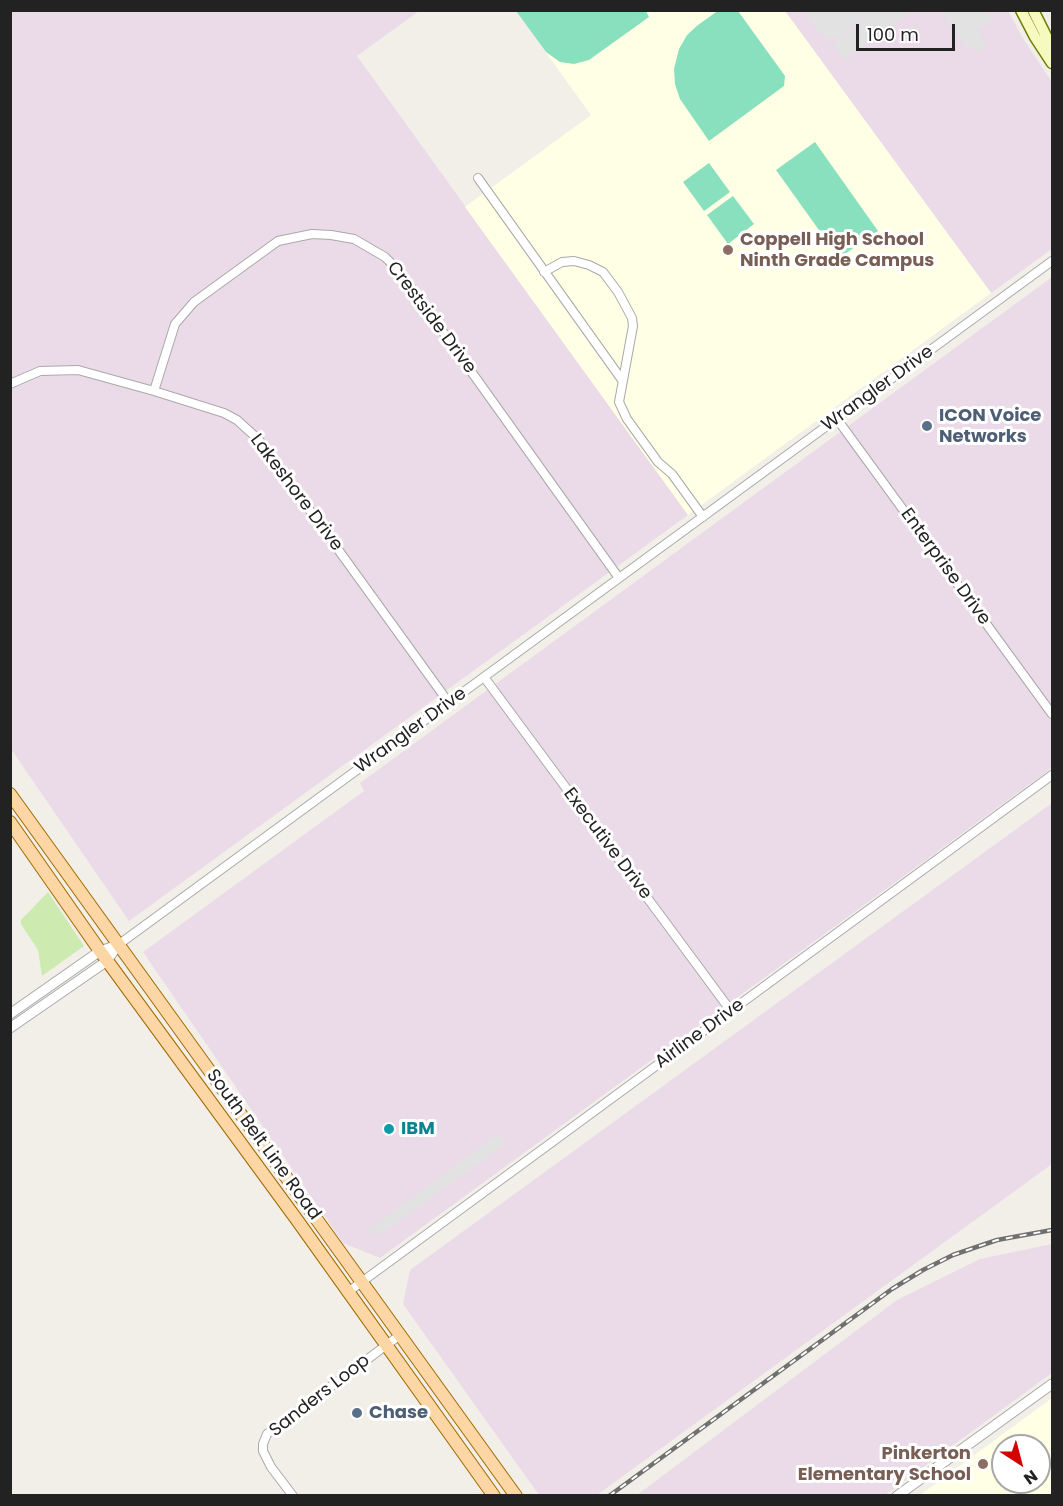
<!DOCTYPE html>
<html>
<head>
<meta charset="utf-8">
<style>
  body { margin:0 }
  #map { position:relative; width:1063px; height:1506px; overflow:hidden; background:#f2efe9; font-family:Poppins,sans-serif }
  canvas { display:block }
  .frame { position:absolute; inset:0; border:12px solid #222; pointer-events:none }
  .north { position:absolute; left:991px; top:1434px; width:60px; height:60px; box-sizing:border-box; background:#fff; border:2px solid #a7a7a7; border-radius:50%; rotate:144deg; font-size:16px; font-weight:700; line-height:24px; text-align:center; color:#222 }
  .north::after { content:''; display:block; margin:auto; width:21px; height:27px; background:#d40000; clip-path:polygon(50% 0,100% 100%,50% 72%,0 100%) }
  .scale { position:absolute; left:856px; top:24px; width:99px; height:27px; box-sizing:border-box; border:3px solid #222; border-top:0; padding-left:8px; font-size:18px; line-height:21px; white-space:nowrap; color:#222; -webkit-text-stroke:4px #fff; paint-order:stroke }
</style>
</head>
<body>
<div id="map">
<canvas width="1063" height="1506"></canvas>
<div class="frame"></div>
<div class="north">N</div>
<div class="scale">100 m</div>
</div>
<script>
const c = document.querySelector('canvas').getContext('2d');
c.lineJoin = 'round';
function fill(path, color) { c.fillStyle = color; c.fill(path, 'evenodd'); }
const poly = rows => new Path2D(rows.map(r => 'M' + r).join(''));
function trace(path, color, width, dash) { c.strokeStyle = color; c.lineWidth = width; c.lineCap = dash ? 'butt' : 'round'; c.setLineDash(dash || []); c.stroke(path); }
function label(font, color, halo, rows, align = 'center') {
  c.font = font + ' Poppins,sans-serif'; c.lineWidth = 6; c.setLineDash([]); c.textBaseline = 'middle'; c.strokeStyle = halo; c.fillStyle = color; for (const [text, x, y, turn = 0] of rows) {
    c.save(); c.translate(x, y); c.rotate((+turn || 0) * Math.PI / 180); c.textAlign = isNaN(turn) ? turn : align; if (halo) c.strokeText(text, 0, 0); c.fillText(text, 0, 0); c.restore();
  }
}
fill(poly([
  [10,11,419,11,357,56,688,515,129,921,11,749],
  [785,11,1008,11,1024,40,1052,82,1052,249,991,293],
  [1052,277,1052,768,380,1258,343,1243,143,952,364,791,360,783],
  [1052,803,1052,1164,597,1495,539,1495,403,1304,410,1270],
  [1052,1244,1052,1373,885,1495,637,1495,897,1300,980,1259]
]), '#ebdbe8');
fill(poly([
  [516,11,785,11,991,293,688,515,465,207,591,115],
  [1052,1398,1052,1495,920,1495],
  [1003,1446,1039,1446,1039,1482,1003,1482]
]), '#ffffe5');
fill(poly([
  [48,892,84,946,42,976,38,950,21,924,21,920]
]), '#cdebb0');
fill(poly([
  [719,10,738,11,785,76,784,86,709,141,680,99,675,84,674,69,679,49,687,35,698,25],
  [646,11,649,17,589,60,574,64,560,62,546,52,516,11],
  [815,142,878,231,839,258,776,170],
  [709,163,730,192,704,211,683,182],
  [733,196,754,224,728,244,707,215]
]), '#88e0be');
fill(poly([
  [880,10,912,11,844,60,833,44],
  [804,11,877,11,835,40,832,36,826,40],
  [941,11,986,11,993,20,977,30,987,45,976,53,971,46,967,48],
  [498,1134,505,1144,380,1235,368,1231,368,1230]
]), '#e2e2e2');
const minor = poly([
  [478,178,622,380],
  [544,272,562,262,574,261,589,265,603,272,618,292,632,318,633,326,619,402,627,419,658,462,672,474,703,517],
  [10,384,40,371,78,370,154,391,224,413,237,420,259,440,449,703],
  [154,391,175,324,194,302,278,241,312,234,331,235,354,239,385,257,400,272,619,578],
  [837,419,1052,714],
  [484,677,731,1011],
  [118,945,1052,261],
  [348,1292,1052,775],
  [293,1496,271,1467,263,1451,263,1444,267,1434,400,1335]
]);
const tertiary = poly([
  [10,1014,100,951,118,945],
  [10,1028,107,961,118,945],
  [897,1496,1052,1384]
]);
const secondary = poly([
  [1021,10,1035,37,1052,63],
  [1033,10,1052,48]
]);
const primary = poly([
  [10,794,516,1496],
  [10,822,100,951,297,1220,494,1496]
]);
trace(minor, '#a9a9a9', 10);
trace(tertiary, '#a9a9a9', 11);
trace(secondary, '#707d05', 13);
trace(primary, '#a06b00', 14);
trace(minor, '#fff', 8);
trace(tertiary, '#fff', 9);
trace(secondary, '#f7fabf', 10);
trace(primary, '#fcd6a4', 12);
const rail = poly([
  [609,1496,892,1289,923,1270,953,1255,997,1240,1052,1230]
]);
trace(rail, '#707070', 4.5);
trace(rail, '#fff', 2, [7]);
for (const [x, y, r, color] of [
  [728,250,6,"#8d6e63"],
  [927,426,6,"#5c6f8a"],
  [389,1129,6,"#0f9aa8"],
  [357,1413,6,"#5c6f8a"],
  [983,1464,6,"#8d6e63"]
]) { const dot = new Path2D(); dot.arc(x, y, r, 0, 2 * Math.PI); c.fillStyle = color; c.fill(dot); trace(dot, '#fff', 2); }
label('bold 18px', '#785e54', '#fff', [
  ["Coppell High School",740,240],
  ["Ninth Grade Campus",740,261],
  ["Pinkerton",971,1454,"right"],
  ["Elementary School",971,1475,"right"]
], 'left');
label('18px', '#222', '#fff', [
  ["Crestside Drive",431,318,53],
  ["Wrangler Drive",878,389,-36],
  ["Lakeshore Drive",296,493,53],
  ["Enterprise Drive",945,567,54],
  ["Wrangler Drive",411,731,-36],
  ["Executive Drive",607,844,53],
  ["Airline Drive",700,1034,-36],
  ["South Belt Line Road",263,1145,54],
  ["Sanders Loop",320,1396,-38]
]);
label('bold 18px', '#4e5e75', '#fff', [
  ["ICON Voice",939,416],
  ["Networks",939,437],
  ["Chase",369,1413]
], 'left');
label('bold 18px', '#0d838f', '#fff', [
  ["IBM",401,1129]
], 'left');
</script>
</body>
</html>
